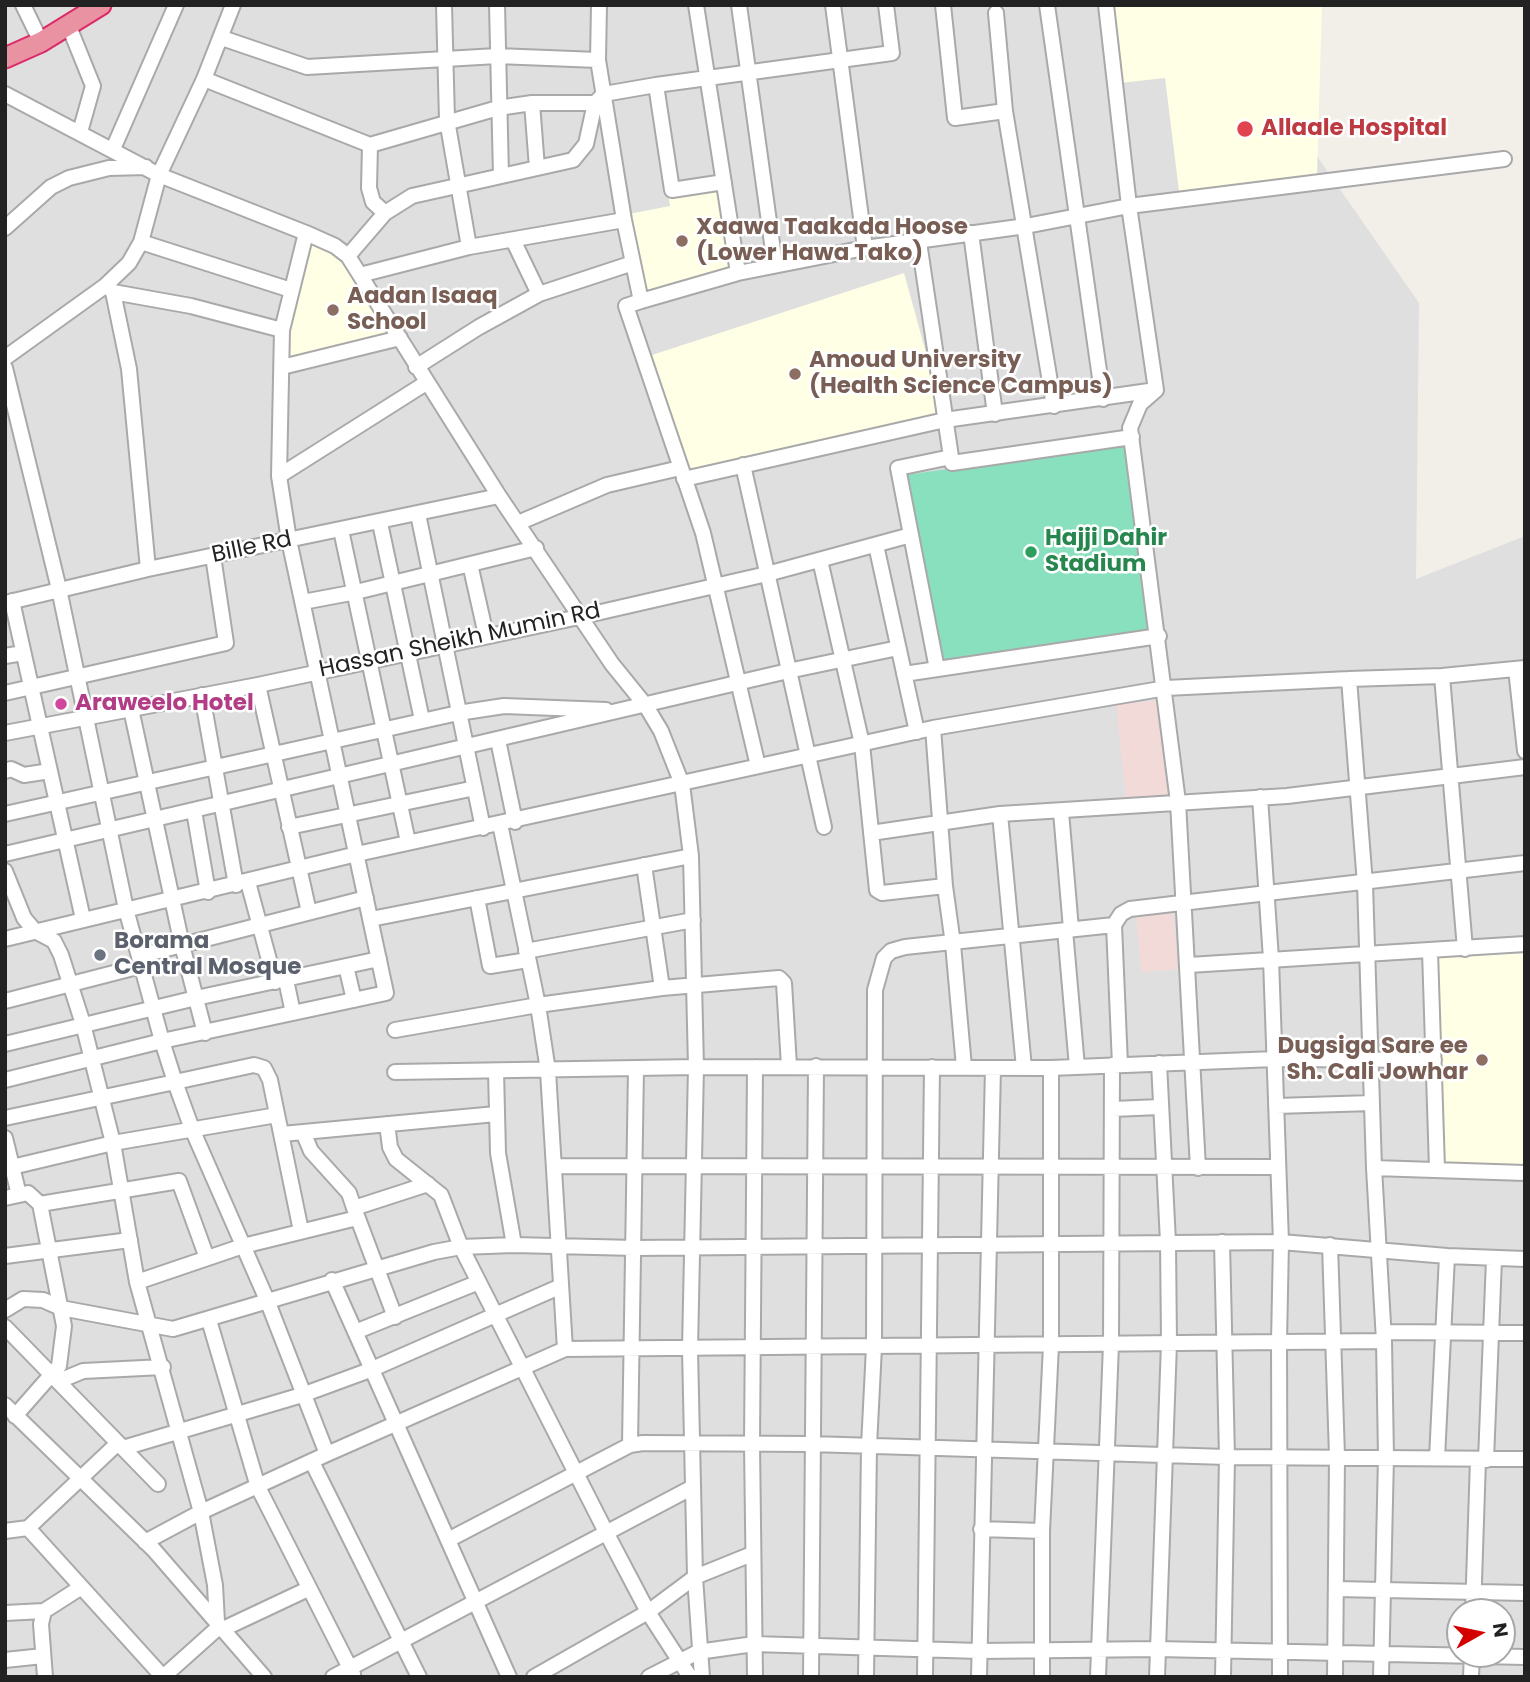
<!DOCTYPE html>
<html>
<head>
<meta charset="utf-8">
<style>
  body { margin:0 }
  #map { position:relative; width:1530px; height:1682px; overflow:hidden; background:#f2efe9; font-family:Poppins,sans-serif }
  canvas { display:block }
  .frame { position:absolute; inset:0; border:7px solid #222; pointer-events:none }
  .north { position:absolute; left:1446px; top:1598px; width:70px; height:70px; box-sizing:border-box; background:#fff; border:2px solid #a7a7a7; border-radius:50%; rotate:81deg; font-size:19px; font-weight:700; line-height:28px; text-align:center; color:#222 }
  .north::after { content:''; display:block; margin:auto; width:24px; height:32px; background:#d40000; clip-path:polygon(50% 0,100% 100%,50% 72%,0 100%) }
</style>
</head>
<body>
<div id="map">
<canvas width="1530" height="1682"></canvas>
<div class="frame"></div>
<div class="north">N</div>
</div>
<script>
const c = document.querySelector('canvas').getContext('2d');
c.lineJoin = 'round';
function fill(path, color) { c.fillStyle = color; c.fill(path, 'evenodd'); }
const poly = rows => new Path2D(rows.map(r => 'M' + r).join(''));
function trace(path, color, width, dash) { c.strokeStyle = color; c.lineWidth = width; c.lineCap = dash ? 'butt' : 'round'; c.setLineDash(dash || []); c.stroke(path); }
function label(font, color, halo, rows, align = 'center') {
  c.font = font + ' Poppins,sans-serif'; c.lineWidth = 5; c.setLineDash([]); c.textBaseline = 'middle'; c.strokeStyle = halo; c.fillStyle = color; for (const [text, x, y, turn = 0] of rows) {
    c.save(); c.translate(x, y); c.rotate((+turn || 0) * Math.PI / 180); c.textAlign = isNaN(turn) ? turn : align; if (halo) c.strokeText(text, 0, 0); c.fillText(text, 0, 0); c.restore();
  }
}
fill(poly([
  [5,5,1212,5,1419,303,1416,579,1525,536,1525,1677,5,1677],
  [1460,1612,1502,1612,1502,1654,1460,1654]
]), '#e0dfdf');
fill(poly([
  [1159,700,1169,794,1126,798,1116,705],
  [1173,911,1178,969,1141,972,1136,914]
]), '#f2dad9');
fill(poly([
  [1111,5,1322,5,1317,176,1179,191,1165,78,1120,83],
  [720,187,733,269,646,293,629,214,670,206,668,194],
  [311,240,335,254,358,282,391,335,286,363,286,330],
  [904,273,937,393,938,413,687,472,652,355],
  [1525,953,1525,1168,1441,1163,1437,957]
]), '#ffffe5');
fill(poly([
  [1124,443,1153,629,941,662,906,475]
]), '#88e0be');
const minor = poly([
  [23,5,41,42],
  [444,5,447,120,469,247],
  [497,5,501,176],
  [599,5,598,60,624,220,641,301,738,273,865,248,1026,226,1129,206,1504,159],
  [696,5,738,273],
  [739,5,775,265],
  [833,5,865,248],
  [943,5,955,118,1005,111],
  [1047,5,1103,399],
  [1106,5,1129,206,1156,390],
  [996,13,1005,111,1054,406],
  [68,24,93,86,80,132],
  [222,38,307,67,497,56,598,60],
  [204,79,370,145,498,108,532,103,595,103,604,94,656,85,892,53,886,5],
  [656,85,672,190,724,182],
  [5,94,159,175,306,233,335,246,348,256,499,496,612,664,646,706,661,731,682,784,691,856,696,1067,690,1349,695,1577,702,1677],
  [532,103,537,168],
  [370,145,369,188,373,202,385,213],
  [113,149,176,5],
  [5,228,51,187,69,178,109,168,146,167],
  [971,233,995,414],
  [513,240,539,294],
  [141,242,291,290],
  [919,242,951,457,898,468,937,669],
  [348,256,385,213,412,196,573,160,586,144,595,103],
  [360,275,469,247,624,220],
  [108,287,113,292,191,306,282,330],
  [113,292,129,369,148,569],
  [641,301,626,306,703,533,758,766],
  [5,358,105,286,129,263,141,242,159,175,204,79,233,5],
  [282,367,400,338],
  [416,367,479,327,539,294,633,263],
  [5,368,59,589,126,909,162,1041,175,1082,254,1065,264,1068,270,1080,301,1231],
  [951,457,952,463,1132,437],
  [743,465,824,827],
  [279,476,426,383],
  [684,479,945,420,1156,390,1140,404,1130,428,1178,802,1198,1168],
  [418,514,483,828],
  [380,523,422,720],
  [518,523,607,485,680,468],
  [341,530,408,842],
  [876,545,917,732],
  [820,560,862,744,877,890,882,893,945,886],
  [470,564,486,635],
  [12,601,83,919],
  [303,602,356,592,536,548],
  [5,603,148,569,499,496],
  [5,656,23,653],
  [1516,669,1525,751],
  [904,674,1159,636],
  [1442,676,1465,949],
  [258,685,309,912],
  [5,693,226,643,213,556],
  [202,695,236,885],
  [131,709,182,945,205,1033],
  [933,728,945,886,953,944,964,1067],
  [5,733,258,685,579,617,767,574,911,535],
  [498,740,515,822],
  [5,771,11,769,24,775,50,771],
  [1260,797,1271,959,1281,1242,1279,1342,1280,1677],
  [194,811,208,892],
  [1061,812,1071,929],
  [5,814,458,713,504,706,606,710],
  [1000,814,1024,1068],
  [500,824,538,1005,548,1071,565,1349],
  [289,827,475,788],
  [871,833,1000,814,1287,796,1525,767],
  [5,854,788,671,898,648],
  [644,865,662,988],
  [5,871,24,918,35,931,54,941,61,955,83,1024,113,1143,137,1282,201,1512,215,1585,217,1622],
  [248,882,275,982],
  [477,898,490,966,528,960],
  [371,919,691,856],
  [1114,925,1120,1065],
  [1065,930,1077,1067],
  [5,939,357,854,933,728,1166,688,1349,679],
  [526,951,693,920],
  [1430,951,1437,1168],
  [139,956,366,898],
  [1189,965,1525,944],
  [346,966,354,1000],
  [286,980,293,1013],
  [5,1001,141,966],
  [395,1030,538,1005,662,988,779,978,784,983,789,1066],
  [5,1044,196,998,379,959],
  [496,1071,498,1153,514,1245],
  [395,1072,696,1067,1051,1068,1275,1059,1434,1060],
  [5,1080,162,1041,386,993,289,540,279,476,282,330,306,233],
  [1276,1106,1372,1103],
  [1113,1109,1160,1107],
  [5,1118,175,1082,192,1129,267,1300,327,1454],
  [387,1124,390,1147,396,1159,441,1195,461,1247,607,1534,648,1612,690,1677],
  [303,1132,311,1151,349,1193,354,1208],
  [282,1134,496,1114],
  [5,1138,19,1195],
  [555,1166,1277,1167],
  [12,1167,113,1143,277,1115],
  [1374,1168,1525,1173],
  [5,1198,28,1193,40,1204,64,1326,59,1366,15,1416],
  [40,1204,179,1181,207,1258],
  [1222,1242,1227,1457,1223,1677],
  [1330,1245,1337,1456,1335,1677],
  [5,1256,130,1240],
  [332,1280,509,1677],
  [137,1282,243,1246,357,1218],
  [5,1310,23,1299,43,1300,61,1308,173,1329,434,1252,461,1247,514,1245,635,1248,1281,1242,1447,1256,1525,1259],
  [395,1317,354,1208,428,1184],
  [209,1320,258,1487,353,1674],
  [5,1327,158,1484],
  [355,1332,479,1282],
  [1384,1332,1525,1333],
  [59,1381,83,1371,163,1367],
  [5,1405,154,1550,264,1677],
  [630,1445,636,1068],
  [123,1448,302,1395,370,1370,559,1287],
  [1437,1458,1447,1256],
  [1486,1460,1494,1259],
  [312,1462,419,1677],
  [28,1528,163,1677],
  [981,1529,1042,1531],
  [5,1531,28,1528,118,1443],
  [448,1540,630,1445,643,1443,811,1444,1227,1457,1525,1459],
  [145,1542,201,1512,327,1454,565,1349,1384,1341],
  [1336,1589,1525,1593],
  [44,1611,41,1624,45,1677],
  [1473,1612,1478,1460],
  [5,1613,44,1611,80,1588],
  [223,1629,308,1589],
  [5,1660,43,1656],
  [163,1677,220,1626],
  [333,1677,693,1487],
  [534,1677,648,1612,695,1577,752,1554],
  [649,1677,698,1652,754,1644,979,1651,1157,1649,1525,1657],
  [755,1677,752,1444,755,1067],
  [811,1677,816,1066],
  [866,1677,869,1446,874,1347,875,990,884,958,891,951,905,947,1114,925,1121,914,1130,909,1525,863],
  [925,1677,932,1067],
  [979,1677,993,1068],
  [1042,1677,1042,1531,1051,1345,1051,1068],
  [1098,1677,1111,1344,1112,1065],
  [1157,1677,1169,1343,1168,1242,1159,1063],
  [1381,1677,1386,1457,1384,1341,1374,1168,1365,884,1349,679,1442,676,1525,668],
  [1471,1677,1472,1654]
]);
const highway = poly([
  [5,58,41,42,101,5]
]);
trace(minor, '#a9a9a9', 18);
trace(highway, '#dc2a67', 23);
trace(minor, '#fff', 14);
trace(highway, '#e892a2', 19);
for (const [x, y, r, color] of [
  [1245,129,9,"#e0444e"],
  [682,241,7,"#8d6e63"],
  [333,310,7,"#8d6e63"],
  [795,374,7,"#8d6e63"],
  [1031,552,7,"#2e9e5b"],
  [61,704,7,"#d1479c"],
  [100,955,7,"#6b7280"],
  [1482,1060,7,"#8d6e63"]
]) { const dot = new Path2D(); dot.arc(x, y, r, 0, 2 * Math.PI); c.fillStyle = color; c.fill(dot); trace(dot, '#fff', 2.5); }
label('bold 23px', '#be3a42', '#fff', [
  ["Allaale Hospital",1261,129]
], 'left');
label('bold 23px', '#785e54', '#fff', [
  ["Xaawa Taakada Hoose",696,228],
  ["(Lower Hawa Tako)",696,254],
  ["Aadan Isaaq",347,297],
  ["School",347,323],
  ["Amoud University",809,361],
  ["(Health Science Campus)",809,387],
  ["Dugsiga Sare ee",1468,1047,"right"],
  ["Sh. Cali Jowhar",1468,1073,"right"]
], 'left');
label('bold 23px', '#27864d', '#fff', [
  ["Hajji Dahir",1045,539],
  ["Stadium",1045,565]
], 'left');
label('23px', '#222', '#fff', [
  ["Bille Rd",252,548,-12],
  ["Hassan Sheikh Mumin Rd",460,641,-12]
]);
label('bold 23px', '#b23c85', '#fff', [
  ["Araweelo Hotel",75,704]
], 'left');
label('bold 23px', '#5b616d', '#fff', [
  ["Borama",114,942],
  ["Central Mosque",114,968]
], 'left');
</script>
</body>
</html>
